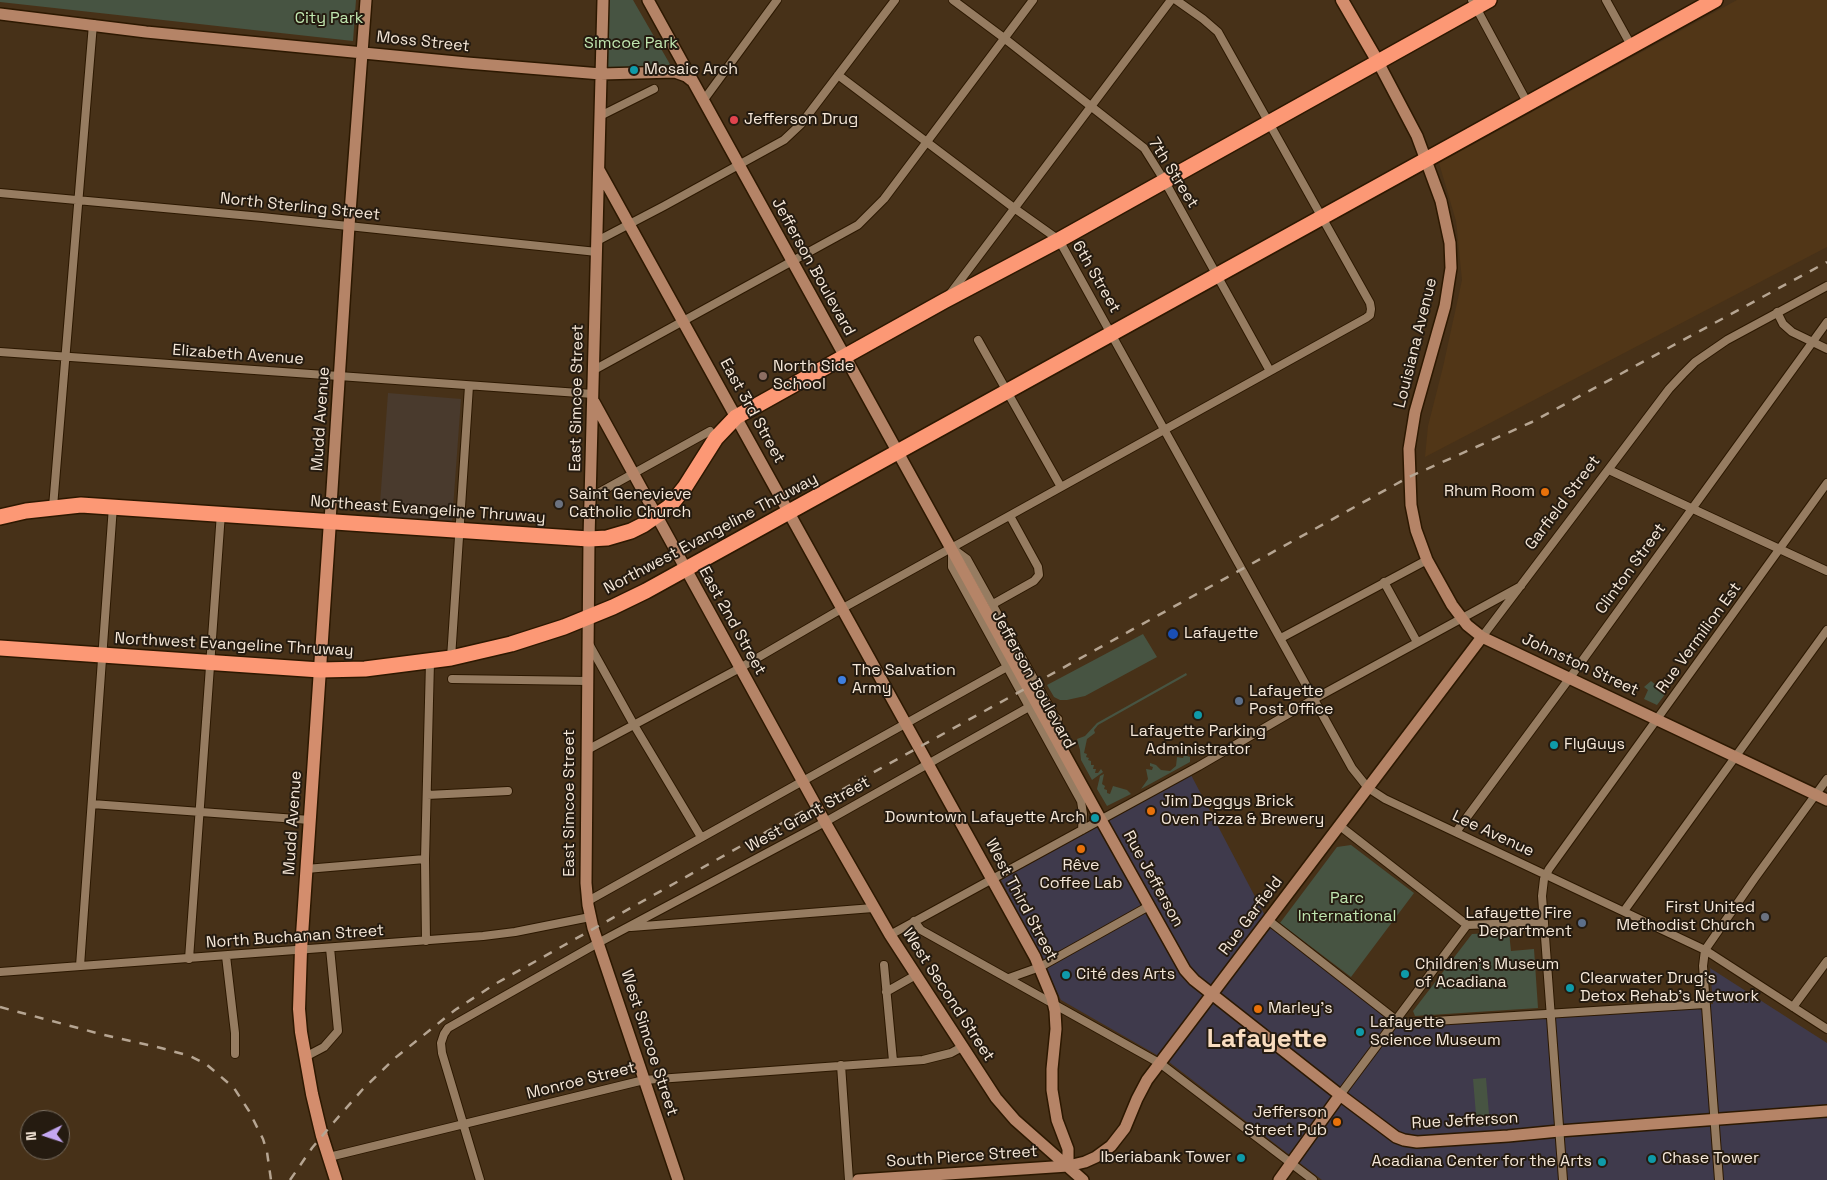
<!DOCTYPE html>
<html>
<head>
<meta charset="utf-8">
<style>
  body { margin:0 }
  #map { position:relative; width:1827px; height:1180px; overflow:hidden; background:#473118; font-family:"Space Grotesk",sans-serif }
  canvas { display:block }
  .north { position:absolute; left:20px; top:1110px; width:50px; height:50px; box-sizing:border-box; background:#251b10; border:1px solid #786d60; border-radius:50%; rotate:266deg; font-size:14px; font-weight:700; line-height:20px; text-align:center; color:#f5e7d8 }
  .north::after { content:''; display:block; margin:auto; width:18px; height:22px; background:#c4a7f1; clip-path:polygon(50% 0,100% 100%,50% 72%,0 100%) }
</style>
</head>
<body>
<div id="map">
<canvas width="1827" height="1180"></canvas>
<div class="north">N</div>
</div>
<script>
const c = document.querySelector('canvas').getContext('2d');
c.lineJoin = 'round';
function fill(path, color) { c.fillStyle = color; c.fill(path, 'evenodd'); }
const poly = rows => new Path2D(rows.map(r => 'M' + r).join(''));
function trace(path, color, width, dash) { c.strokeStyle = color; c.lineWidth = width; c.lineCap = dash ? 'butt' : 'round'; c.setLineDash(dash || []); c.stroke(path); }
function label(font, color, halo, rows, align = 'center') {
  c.font = font + ' "Space Grotesk",sans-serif'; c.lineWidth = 4; c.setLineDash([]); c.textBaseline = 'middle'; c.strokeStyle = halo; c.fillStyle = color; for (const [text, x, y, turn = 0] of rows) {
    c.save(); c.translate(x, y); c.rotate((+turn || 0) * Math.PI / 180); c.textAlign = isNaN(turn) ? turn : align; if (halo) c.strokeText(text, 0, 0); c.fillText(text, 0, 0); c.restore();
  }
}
fill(poly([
  [1190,773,1272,929,1399,1026,1713,1004,1710,968,1827,1043,1827,1180,1322,1180,1169,1062,1061,1000,1001,880]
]), '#3f3a4c');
fill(poly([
  [1737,0,1827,0,1827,247,1425,457,1428,426,1443,367,1462,280,1456,221,1439,163]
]), '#513617');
fill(poly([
  [388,393,461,399,452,522,379,517]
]), '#493a2d');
fill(poly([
  [0,0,356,0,353,41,0,2],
  [609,0,633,0,671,66,605,70],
  [1143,634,1157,657,1085,696,1067,700,1060,700,1054,697,1047,685],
  [1186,673,1187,675,1098,725,1094,730,1095,733,1087,739,1084,753,1087,754,1086,757,1089,758,1088,760,1091,761,1091,765,1094,765,1093,769,1096,769,1095,773,1098,773,1101,769,1103,772,1092,780,1081,760,1080,750,1077,739,1085,736,1097,723],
  [1651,681,1666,693,1657,705,1644,699,1648,690,1644,687],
  [1184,755,1190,757,1190,762,1141,789,1148,779,1146,769,1152,770,1153,767,1150,766,1150,763,1156,765,1161,770,1170,771,1176,766,1177,757,1183,758],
  [1104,774,1102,784,1105,786,1104,789,1107,790,1107,793,1110,794,1113,786,1127,790,1131,794,1107,806,1097,789,1100,776],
  [1351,845,1414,893,1351,977,1280,923,1337,847],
  [1509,932,1511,951,1534,949,1538,1008,1415,1016,1413,1011,1472,934],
  [1486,1078,1490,1126,1477,1127,1473,1079]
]), '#475442');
const street = poly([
  [953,0,1004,38,1144,148,1164,180,1270,371],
  [1472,0,1528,104],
  [1606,0,1632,47],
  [838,75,1014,208,1059,240,1352,768,1368,788,1385,799,1705,950,1827,1029],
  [703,101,777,0],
  [600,116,654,89],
  [0,193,262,217,597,252],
  [597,241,664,206,784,140,801,124,895,0],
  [950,294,1171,0],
  [1777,312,1783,324,1792,332,1827,349],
  [978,340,1061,487],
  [0,352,593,394],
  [594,370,858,225,884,199,1033,0],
  [1609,470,1827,571],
  [591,497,710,431],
  [53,507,93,24],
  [952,548,967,559,1055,717,1058,719],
  [952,550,952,567,1081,801,1083,814,1082,830],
  [1384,582,1417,642],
  [993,604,1034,581,1039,575,1038,567,1010,516],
  [1482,637,1669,389,1683,374,1695,362,1727,340,1827,286],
  [1281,638,1427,560],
  [589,644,634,725,701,837],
  [451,658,469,386],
  [452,679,588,681],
  [587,750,740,668,843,608,1366,318,1370,315,1371,309,1370,303,1218,32,1203,19,1176,0],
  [427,795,508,791],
  [92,804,310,820],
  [1340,826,1467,925,1544,922],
  [1456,832,1569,679,1827,322],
  [306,869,425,859],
  [588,901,1007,667],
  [1624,911,1827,630],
  [1268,920,1396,1020,1403,1023,1705,1004],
  [914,921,921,930,1161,1064,1313,1180],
  [631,927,873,908],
  [890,935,1199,766,1314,699,1521,586],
  [426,941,425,859,430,662],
  [226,956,235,1033,235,1054],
  [189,959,221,513],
  [884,965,893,1061],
  [80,966,113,506],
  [0,972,483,936,515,932,590,917],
  [1009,978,1040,967,1149,906],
  [886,992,916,975],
  [1793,1007,1827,961],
  [305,1057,324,1047,338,1031,330,948],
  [841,1065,849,1180],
  [1340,1095,1467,925],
  [329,1157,644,1080,923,1060,951,1053,962,1047],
  [480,1180,442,1053,441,1043,444,1034,448,1028,598,943,825,822,1029,707],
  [1563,1180,1542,896,1544,879,1549,869,1827,483],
  [1719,1180,1703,966,1705,950,1755,878,1827,779]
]);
const secondary = poly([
  [603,0,589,539,586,883,588,905,593,928,678,1180],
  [648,0,1101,820,1185,970,1194,980,1340,1095,1396,1137,1404,1140,1417,1142,1508,1136,1559,1131,1827,1111],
  [0,14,146,32,467,63,601,74,675,72,686,76,691,80],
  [1378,62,1417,136,1441,201,1450,243,1451,268,1445,306,1415,412,1409,449,1411,505,1416,530,1427,560,1452,605,1467,625,1482,637,1827,800],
  [599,170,1035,957,1052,998,1055,1011,1056,1029,1052,1069,1052,1090,1057,1120,1068,1149,1068,1166],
  [594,402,825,822,890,935,996,1098,1015,1120,1083,1180],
  [330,521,349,226,366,0],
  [858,1180,1068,1166,1085,1162,1096,1157,1111,1146,1125,1128,1137,1099,1147,1080,1482,637],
  [1279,1180,1340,1095]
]);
const primary = poly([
  [1342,0,1378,62],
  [330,521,301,950,299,1009,301,1032,312,1094,322,1136,336,1180]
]);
const highway = poly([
  [0,517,26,511,81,505,589,539,607,538,631,531,643,525,669,507,685,487,716,438,736,417,944,301,1059,240,1489,0],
  [0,648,320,670,365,669,451,658,511,644,564,627,613,607,646,591,1715,0]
]);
trace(street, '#2c1800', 10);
trace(secondary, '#2c1800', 14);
trace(primary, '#2c1800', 15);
trace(highway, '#2c1800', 18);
trace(street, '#967c61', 8);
trace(secondary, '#b58467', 11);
trace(primary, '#d38d6d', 12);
trace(highway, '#fc9875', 15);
trace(poly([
  [0,1007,104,1035,161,1048,190,1056,206,1064,234,1088,249,1111,263,1139,267,1152,271,1180],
  [290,1180,312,1148,334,1122,363,1089,395,1058,455,1010,495,984,816,804,1409,477,1532,422,1827,262]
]), '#b6a592', 2.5, [9, 9]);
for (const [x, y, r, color] of [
  [634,70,5,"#0f9aa8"],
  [734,120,5,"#e0444e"],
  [763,376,5,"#8d6e63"],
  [1545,492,5,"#e8710a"],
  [559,504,5,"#6b7280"],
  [1173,634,6,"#1a4fb4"],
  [842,680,5,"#3f7fe0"],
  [1239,701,5,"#5c6f8a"],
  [1198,715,5,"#0f9aa8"],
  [1554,745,5,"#0f9aa8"],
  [1151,811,5,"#e8710a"],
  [1095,818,5,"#0f9aa8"],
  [1081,849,5,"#e8710a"],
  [1765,917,5,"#6b7280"],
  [1582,923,5,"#5c6f8a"],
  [1405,974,5,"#0f9aa8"],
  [1066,975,5,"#0f9aa8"],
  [1570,988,5,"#0f9aa8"],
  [1258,1009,5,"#e8710a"],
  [1360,1032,5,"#0f9aa8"],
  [1337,1122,5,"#e8710a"],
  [1241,1158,5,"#0f9aa8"],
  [1652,1159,5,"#0f9aa8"],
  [1602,1162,5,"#0f9aa8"]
]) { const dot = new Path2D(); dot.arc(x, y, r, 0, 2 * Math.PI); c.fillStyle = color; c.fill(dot); trace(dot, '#251b10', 2); }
label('16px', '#c0e6af', '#251b10', [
  ["City Park",329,19],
  ["Simcoe Park",631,44],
  ["Parc",1347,899],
  ["International",1347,917]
]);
label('16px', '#f5e7d8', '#251b10', [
  ["Moss Street",423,42,6],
  ["7th Street",1173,173,58],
  ["North Sterling Street",300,207,6],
  ["Jefferson Boulevard",813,267,61],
  ["6th Street",1096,277,60],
  ["Louisiana Avenue",1416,343,-76],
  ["Elizabeth Avenue",238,355,4],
  ["East Simcoe Street",577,398,-89],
  ["East 3rd Street",752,411,61],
  ["Mudd Avenue",321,419,-86],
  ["Garfield Street",1563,503,-53],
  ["Northeast Evangeline Thruway",428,510,4],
  ["Northwest Evangeline Thruway",711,534,-28],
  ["Clinton Street",1631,569,-54],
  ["East 2nd Street",732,621,61],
  ["Rue Vermilion Est",1699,638,-54],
  ["Northwest Evangeline Thruway",234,645,3],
  ["Johnston Street",1580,665,25],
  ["Jefferson Boulevard",1033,680,61],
  ["East Simcoe Street",570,803,-90],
  ["West Grant Street",808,815,-29],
  ["Mudd Avenue",293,823,-86],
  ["Lee Avenue",1493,834,25],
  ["Rue Jefferson",1153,879,61],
  ["West Third Street",1021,900,62],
  ["Rue Garfield",1251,916,-53],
  ["North Buchanan Street",295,937,-4],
  ["West Second Street",948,995,57],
  ["West Simcoe Street",649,1043,72],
  ["Monroe Street",581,1081,-14],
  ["Rue Jefferson",1465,1121,-3],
  ["South Pierce Street",962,1157,-4]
]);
label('16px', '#f5e7d8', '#251b10', [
  ["Mosaic Arch",644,70],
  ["Jefferson Drug",744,120],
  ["North Side",773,367],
  ["School",773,385],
  ["Rhum Room",1535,492,"right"],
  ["Saint Genevieve",569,495],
  ["Catholic Church",569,513],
  ["Lafayette",1184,634],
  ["The Salvation",852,671],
  ["Army",852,689],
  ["Lafayette",1249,692],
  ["Post Office",1249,710],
  ["Lafayette Parking",1198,732,"center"],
  ["Administrator",1198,750,"center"],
  ["FlyGuys",1564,745],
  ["Jim Deggys Brick",1161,802],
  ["Oven Pizza & Brewery",1161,820],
  ["Downtown Lafayette Arch",1085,818,"right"],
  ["Rêve",1081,866,"center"],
  ["Coffee Lab",1081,884,"center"],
  ["First United",1755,908,"right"],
  ["Methodist Church",1755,926,"right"],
  ["Lafayette Fire",1572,914,"right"],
  ["Department",1572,932,"right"],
  ["Children's Museum",1415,965],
  ["of Acadiana",1415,983],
  ["Cité des Arts",1076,975],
  ["Clearwater Drug's",1580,979],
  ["Detox Rehab's Network",1580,997],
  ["Marley's",1268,1009],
  ["Lafayette",1370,1023],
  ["Science Museum",1370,1041],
  ["Jefferson",1327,1113,"right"],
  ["Street Pub",1327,1131,"right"],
  ["Iberiabank Tower",1231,1158,"right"],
  ["Chase Tower",1662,1159],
  ["Acadiana Center for the Arts",1592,1162,"right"]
], 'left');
label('bold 26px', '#f9ddc0', '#251b10', [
  ["Lafayette",1267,1040]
]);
</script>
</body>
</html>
